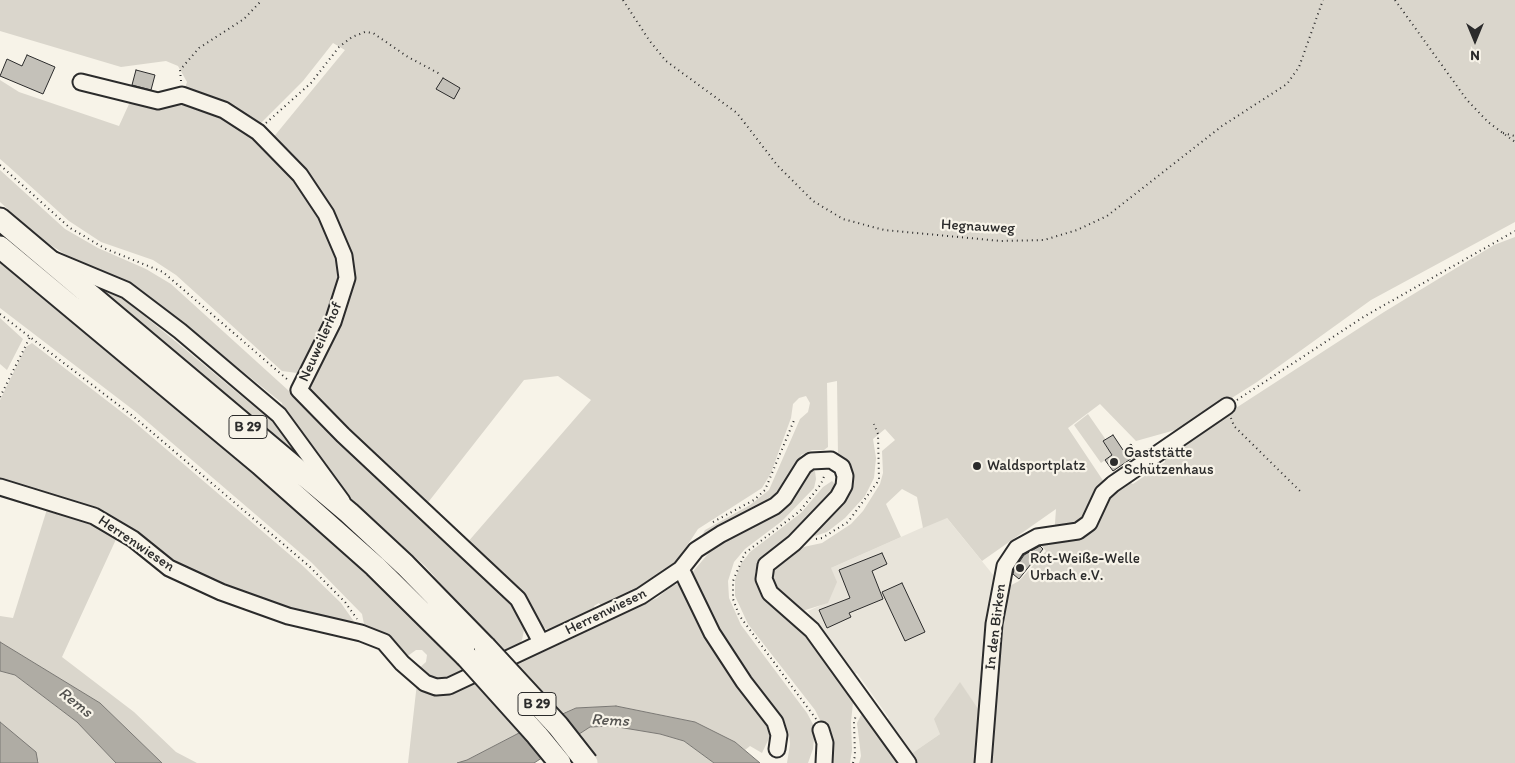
<!DOCTYPE html>
<html>
<head>
<meta charset="utf-8">
<style>
  body { margin:0 }
  #map { position:relative; width:1515px; height:763px; overflow:hidden; background:#f7f3e8; font-family:Itim,sans-serif }
  canvas { display:block }
  .north { position:absolute; left:1450px; top:15px; width:50px; height:50px; -webkit-text-stroke:4px #f7f3e8; paint-order:stroke; rotate:180deg; font-size:14px; font-weight:700; line-height:20px; text-align:center; color:#2b2b2b }
  .north::after { content:''; display:block; margin:auto; width:18px; height:22px; background:#2b2b2b; clip-path:polygon(50% 0,100% 100%,50% 72%,0 100%) }
</style>
</head>
<body>
<div id="map">
<canvas width="1515" height="763"></canvas>
<div class="north">N</div>
</div>
<script>
const c = document.querySelector('canvas').getContext('2d');
c.lineJoin = 'round';
function fill(path, color) { c.fillStyle = color; c.fill(path, 'evenodd'); }
const poly = rows => new Path2D(rows.map(r => 'M' + r).join(''));
function trace(path, color, width, dash) { c.strokeStyle = color; c.lineWidth = width; c.lineCap = dash ? 'butt' : 'round'; c.setLineDash(dash || []); c.stroke(path); }
function label(font, color, halo, rows, align = 'center') {
  c.font = font + ' Itim,sans-serif'; c.lineWidth = 4.5; c.setLineDash([]); c.textBaseline = 'middle'; c.strokeStyle = halo; c.fillStyle = color; for (const [text, x, y, turn = 0] of rows) {
    c.save(); c.translate(x, y); c.rotate((+turn || 0) * Math.PI / 180); c.textAlign = isNaN(turn) ? turn : align; if (halo) c.strokeText(text, 0, 0); c.fillText(text, 0, 0); c.restore();
  }
}
fill(poly([
  [946,517,994,576,981,713,960,683,940,734,908,756,883,722,889,718,857,673,850,677,808,611,828,602,831,568]
]), '#e8e4da');
fill(poly([
  [0,0,1515,0,1515,222,1371,300,1257,382,1186,427,1136,441,1100,404,1068,428,1110,491,1125,480,1133,484,1165,462,1165,454,1384,312,1494,245,1515,237,1515,763,985,763,1004,589,1019,581,1046,551,1036,540,1054,537,1056,509,982,561,947,518,923,528,917,497,902,489,886,504,901,537,831,568,837,582,828,603,802,611,779,595,771,582,771,572,776,563,794,549,822,543,851,524,863,511,880,484,883,473,882,451,895,440,885,429,873,439,876,458,874,478,865,496,845,518,827,532,815,536,813,533,850,491,853,478,851,467,838,456,837,381,827,383,828,447,824,450,812,450,801,455,789,481,778,497,703,539,701,537,705,530,750,505,769,490,800,419,808,412,810,403,806,396,799,398,793,404,791,418,771,473,762,488,698,529,675,564,634,595,601,607,599,603,594,606,596,612,556,631,546,629,532,618,467,543,591,400,558,376,524,380,426,505,313,398,310,386,350,261,272,139,345,50,333,43,303,81,260,124,224,104,184,91,187,82,178,66,166,61,121,67,0,31],
  [0,80,19,92,119,126,129,104,178,104,180,100,234,118,303,187,325,217,345,279,306,369,297,373,282,371,176,275,153,260,101,242,69,221,7,165,0,159],
  [0,170,65,229,98,248,146,269,171,284,289,391,306,403,520,610,525,625,522,640,515,650,506,656,425,566,350,498,284,415,282,403,141,290,71,258,41,239,0,202],
  [0,263,347,553,464,672,450,679,438,681,425,677,417,670,426,662,427,655,422,650,416,650,405,658,370,632,364,624,362,614,311,562,136,412,0,308],
  [85,280,110,288,180,345,269,419,296,445,303,460],
  [0,318,23,339,7,370,0,364],
  [32,343,132,420,303,566,341,603,355,623,351,627,246,598,167,560,131,535,0,483,0,400,26,347],
  [1088,414,1106,440,1103,442,1112,455,1101,463,1074,425],
  [813,469,815,471,816,479,814,488,782,521,745,549,734,562,728,581,729,598,741,625,807,713,815,728,813,749,808,763,787,763,790,744,789,733,727,652,690,575,719,541,778,512,789,504,808,472],
  [832,481,835,484,831,494,813,518,762,561,755,572,756,585,766,598,805,632,854,693,851,722,852,750,850,763,826,763,823,726,815,710,748,624,735,596,735,580,741,564,750,552,801,513,823,487],
  [48,506,86,519,118,535,62,657,134,712,176,752,197,763,162,763,100,703,0,642,0,616,13,618],
  [678,584,685,586,766,715,772,732,762,753,750,746,745,750,735,742,695,722,652,713,616,706,576,708,560,714,513,662,657,598,671,586],
  [0,671,15,675,77,722,116,763,38,763,39,761,17,737,0,722],
  [473,682,519,733,467,760,457,763,408,763,417,683,423,691,437,694],
  [960,682,981,713,977,763,913,763,908,756,940,734,934,719],
  [861,715,871,719,901,763,859,763,861,756,857,723],
  [612,726,660,734,684,741,714,763,597,763,575,736,591,727]
]), '#dad6cc');
const water = poly([
  [0,642,100,703,162,763,116,763,77,722,15,675,0,671,0,642],
  [616,706,695,722,735,742,760,763,714,763,684,741,660,734,612,726,590,727,534,763,457,763,467,760,519,733,576,708,616,706],
  [0,722,36,752,38,763,0,763,0,722]
]);
fill(water, '#afaca4');
trace(water, '#7a7874', 1);
const building = poly([
  [27,55,55,67,43,94,0,76,7,59,22,66,27,55],
  [136,70,155,75,151,90,132,85,136,70],
  [443,78,460,88,454,99,436,89,443,78],
  [1113,435,1123,450,1131,444,1138,454,1113,471,1105,460,1112,455,1103,441,1113,435],
  [1040,546,1043,549,1019,579,1013,574,1014,570,1024,555,1040,546],
  [882,553,887,564,872,571,883,599,849,613,851,617,827,628,819,610,850,598,839,570,882,553],
  [902,583,925,632,905,641,882,592,902,583]
]);
fill(building, '#c4c1b9');
trace(building, '#2b2b2b', 1);
const minor = poly([
  [81,82,158,101,182,95,224,110,258,132,300,175,326,214,344,256,347,278,333,322,299,390,343,435,518,599,541,642],
  [54,260,126,290,180,331,279,415,342,501],
  [0,487,94,516,133,539,169,568,221,592,288,616,361,633,384,642,402,663,425,683,436,687,449,686,641,596,681,569,696,550,721,534,775,506,784,498,804,466,811,461,831,460,842,467,845,476,844,486,838,497,794,543,766,565,764,579,770,593,812,630,908,763],
  [681,569,712,633,744,682,775,722,779,735,777,749],
  [821,730,825,743,824,763],
  [983,763,994,624,1005,566,1017,548,1037,537,1078,531,1089,523,1103,493,1113,484,1227,406]
]);
const highway = poly([
  [0,219,349,513,405,565,485,647],
  [0,247,260,464,375,566,466,656]
]);
trace(minor, '#2b2b2b', 19);
trace(highway, '#2b2b2b', 25);
trace(poly([
  [623,0,649,40,666,61,737,113,777,165,813,201,843,219,884,230,1001,241,1044,240,1077,230,1107,216,1222,126,1287,84,1299,67,1323,0],
  [1395,0,1467,100,1488,122,1515,142],
  [181,81,180,70,199,48,244,19,262,0],
  [266,123,311,83,339,47,352,37,365,32,373,33,408,57,440,74],
  [1503,133,1515,136],
  [0,165,70,228,106,249,163,272,288,380],
  [0,314,134,417,309,566,345,602,357,619],
  [0,397,30,337],
  [1237,400,1365,316,1515,231],
  [1231,418,1234,426,1302,493],
  [713,522,754,500,765,490,795,418],
  [816,539,822,538,848,522,879,480,878,434,874,424],
  [816,719,739,615,733,599,733,581,745,553,800,511,821,484,825,474],
  [853,763,855,756,854,722,856,715]
]), '#2b2b2b', 2, [1, 4]);
trace(minor, '#f7f3e8', 15);
trace(highway, '#f7f3e8', 21);
const highwayBridge = poly([
  [485,647,558,726,587,763],
  [466,656,537,735,560,763]
]);
trace(highwayBridge, '#2b2b2b', 25, []);
trace(highwayBridge, '#f7f3e8', 21);
for (const [x, y, r, color] of [
  [1114,462,5,"#2b2b2b"],
  [977,466,5,"#2b2b2b"],
  [1020,568,5,"#2b2b2b"]
]) { const dot = new Path2D(); dot.arc(x, y, r, 0, 2 * Math.PI); c.fillStyle = color; c.fill(dot); trace(dot, '#f7f3e8', 2); }
for (const [x, y, w] of [
  [248,427,38],
  [537,704,38]
]) { const box = new Path2D(); box.roundRect(x - w / 2, y - 11.5, w, 23, 4); c.fillStyle = '#f7f3e8'; c.fill(box); trace(box, '#2b2b2b', 1); }
label('bold 14px', '#2b2b2b', null, [
  ["B 29",248,427],
  ["B 29",537,704]
]);
label('15px', '#2b2b2b', '#f7f3e8', [
  ["Hegnauweg",978,227,3],
  ["Neuweilerhof",321,342,-66],
  ["Herrenwiesen",136,544,34],
  ["Herrenwiesen",606,612,-26],
  ["In den Birken",996,627,-83]
]);
label('15px', '#2b2b2b', '#f7f3e8', [
  ["Gaststätte",1124,453],
  ["Schützenhaus",1124,470],
  ["Waldsportplatz",987,466],
  ["Rot-Weiße-Welle",1030,559],
  ["Urbach e.V.",1030,576]
], 'left');
label('italic 16px', '#53524f', '#f7f3e8', [
  ["Rems",75,703,38],
  ["Rems",610,721,3]
]);
</script>
</body>
</html>
